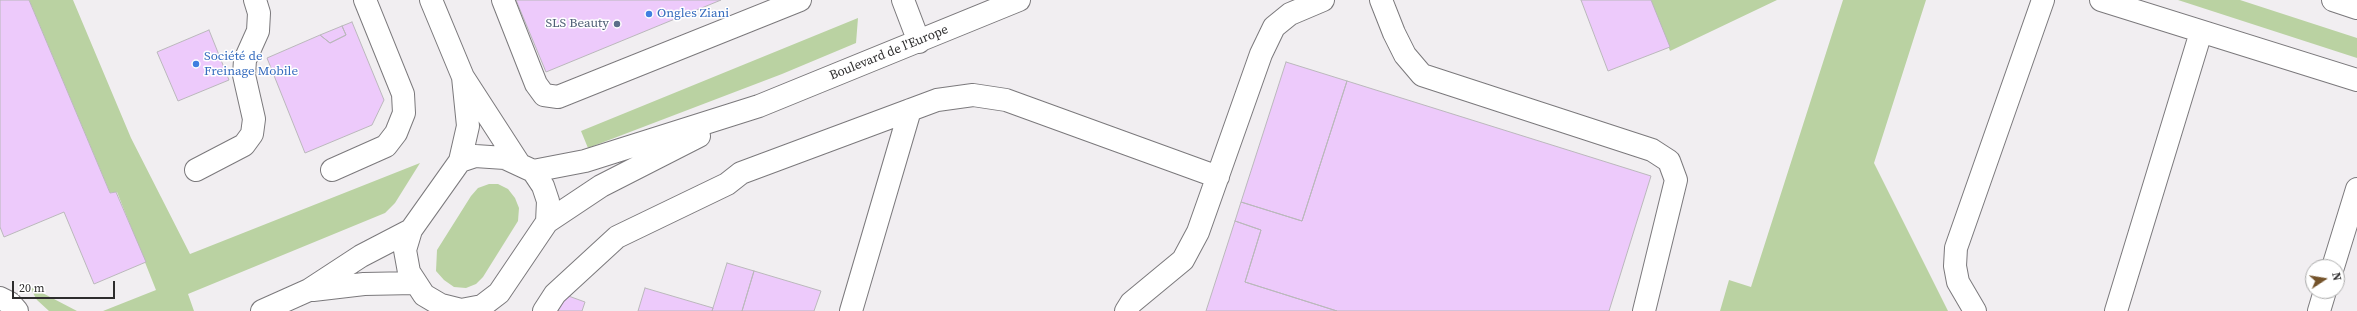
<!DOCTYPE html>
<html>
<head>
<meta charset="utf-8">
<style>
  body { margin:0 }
  #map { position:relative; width:2357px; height:311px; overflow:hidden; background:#f1eef1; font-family:"Source Serif 4",serif }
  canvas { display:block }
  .north { position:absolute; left:2305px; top:259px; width:40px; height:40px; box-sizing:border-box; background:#fff; border:1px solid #ababab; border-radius:50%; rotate:78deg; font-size:11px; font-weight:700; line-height:16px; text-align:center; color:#2d2c2d }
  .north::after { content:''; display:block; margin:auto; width:14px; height:18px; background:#74532a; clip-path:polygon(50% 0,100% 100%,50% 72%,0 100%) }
  .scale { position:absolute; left:12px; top:281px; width:103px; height:18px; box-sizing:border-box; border:2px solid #2d2c2d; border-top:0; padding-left:5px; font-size:12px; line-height:14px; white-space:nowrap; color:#2d2c2d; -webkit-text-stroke:3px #fff; paint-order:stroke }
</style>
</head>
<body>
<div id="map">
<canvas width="2357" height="311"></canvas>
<div class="north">N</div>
<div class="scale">20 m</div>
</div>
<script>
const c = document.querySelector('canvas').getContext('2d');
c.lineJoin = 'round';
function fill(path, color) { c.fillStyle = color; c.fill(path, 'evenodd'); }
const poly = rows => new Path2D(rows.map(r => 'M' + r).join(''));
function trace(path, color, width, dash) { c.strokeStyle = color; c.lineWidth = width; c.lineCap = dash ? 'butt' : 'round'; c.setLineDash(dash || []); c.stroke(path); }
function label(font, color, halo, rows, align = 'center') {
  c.font = font + ' "Source Serif 4",serif'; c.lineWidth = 3; c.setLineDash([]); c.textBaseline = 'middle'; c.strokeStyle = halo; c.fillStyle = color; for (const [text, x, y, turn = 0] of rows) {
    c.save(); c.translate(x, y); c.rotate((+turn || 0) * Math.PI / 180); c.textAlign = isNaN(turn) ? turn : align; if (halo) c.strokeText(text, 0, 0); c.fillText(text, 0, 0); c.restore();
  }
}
fill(poly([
  [29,0,73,0,131,138,190,254,420,163,395,203,385,213,188,294,194,311,103,311,156,290,117,192,110,193],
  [1651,0,1777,0,1670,51],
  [1843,0,1926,0,1874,163,1948,311,1720,311,1729,280,1751,287],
  [2178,0,2240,0,2357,38,2357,58],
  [858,18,856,43,782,74,588,148,581,131],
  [489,184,498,184,508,189,515,198,519,208,518,221,483,277,476,284,466,288,454,287,444,280,436,271,437,250,471,196,478,188],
  [29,286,77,311,49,311,37,300]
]), '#bad2a2');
const building = poly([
  [0,0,29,0,110,193,116,192,146,262,94,284,64,212,4,237,0,227,0,0],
  [516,0,721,0,546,72,516,0],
  [1581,0,1651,0,1670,47,1608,71,1581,0],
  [352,22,384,100,372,125,305,153,267,58,320,35,330,43,346,35,342,26,352,22],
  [342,26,346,35,330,43,320,35,342,26],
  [209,30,229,80,178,101,157,52,209,30],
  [1286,62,1347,81,1302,221,1241,202,1286,62],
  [1347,81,1651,176,1609,311,1337,311,1245,282,1261,230,1235,221,1241,202,1302,221,1347,81],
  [1235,221,1261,230,1245,282,1337,311,1206,311,1235,221],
  [727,263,754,271,742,311,712,311,727,263],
  [754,271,821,291,814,311,742,311,754,271],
  [645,288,713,308,712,311,638,311,645,288],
  [563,294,585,302,582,311,558,311,563,294]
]);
fill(building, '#edcafb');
trace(building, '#bab8bb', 1);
const minor = poly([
  [431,0,463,77],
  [503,0,536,84,544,95,558,97,800,0],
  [903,0,919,42],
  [1381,0,1394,33,1405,55,1422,75,1652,150,1669,161,1676,180,1644,311],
  [2101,0,2357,80],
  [2333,0,2357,8],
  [475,156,505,158,533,171,543,186,548,201,547,222,499,293,482,306,461,310,441,305,424,295,409,272,405,250,411,230,460,161,475,156],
  [460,161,468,126,463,77,518,162],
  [196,170,244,145,252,134,254,119,244,75,245,60,258,31,259,13,255,0],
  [332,170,386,146,396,133,404,113,403,94,365,0],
  [533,171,585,161,759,106,1019,0],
  [547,222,601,186,699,136],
  [2333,267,2357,189],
  [313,290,364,284,415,283],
  [0,298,10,303,17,311],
  [262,311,309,290,361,256,411,230],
  [544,311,555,294,617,237,727,184,741,173,937,100,973,95,1006,100,1218,177],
  [851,311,910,110],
  [1126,311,1131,303,1183,260,1198,232,1261,54,1274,27,1290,14,1323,0],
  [1975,311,1958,282,1955,266,1956,248,2043,0],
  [2116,311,2201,32],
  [2319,311,2325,291]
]);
trace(minor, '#7b797c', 24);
trace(minor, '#fff', 22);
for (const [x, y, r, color] of [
  [649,14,4,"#3f7fe0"],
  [617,24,4,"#5c6f8a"],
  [196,64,4,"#3f7fe0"]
]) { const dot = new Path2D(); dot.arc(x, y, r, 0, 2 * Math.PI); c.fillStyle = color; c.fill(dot); trace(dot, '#fff', 1.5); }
label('13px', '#366cbe', '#fff', [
  ["Ongles Ziani",657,14],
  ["Société de",204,57],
  ["Freinage Mobile",204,72]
], 'left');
label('13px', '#4e5e75', '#fff', [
  ["SLS Beauty",609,24]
], 'right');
label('13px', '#2d2c2d', '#fff', [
  ["Boulevard de l'Europe",889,53,-22]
]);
</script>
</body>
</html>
